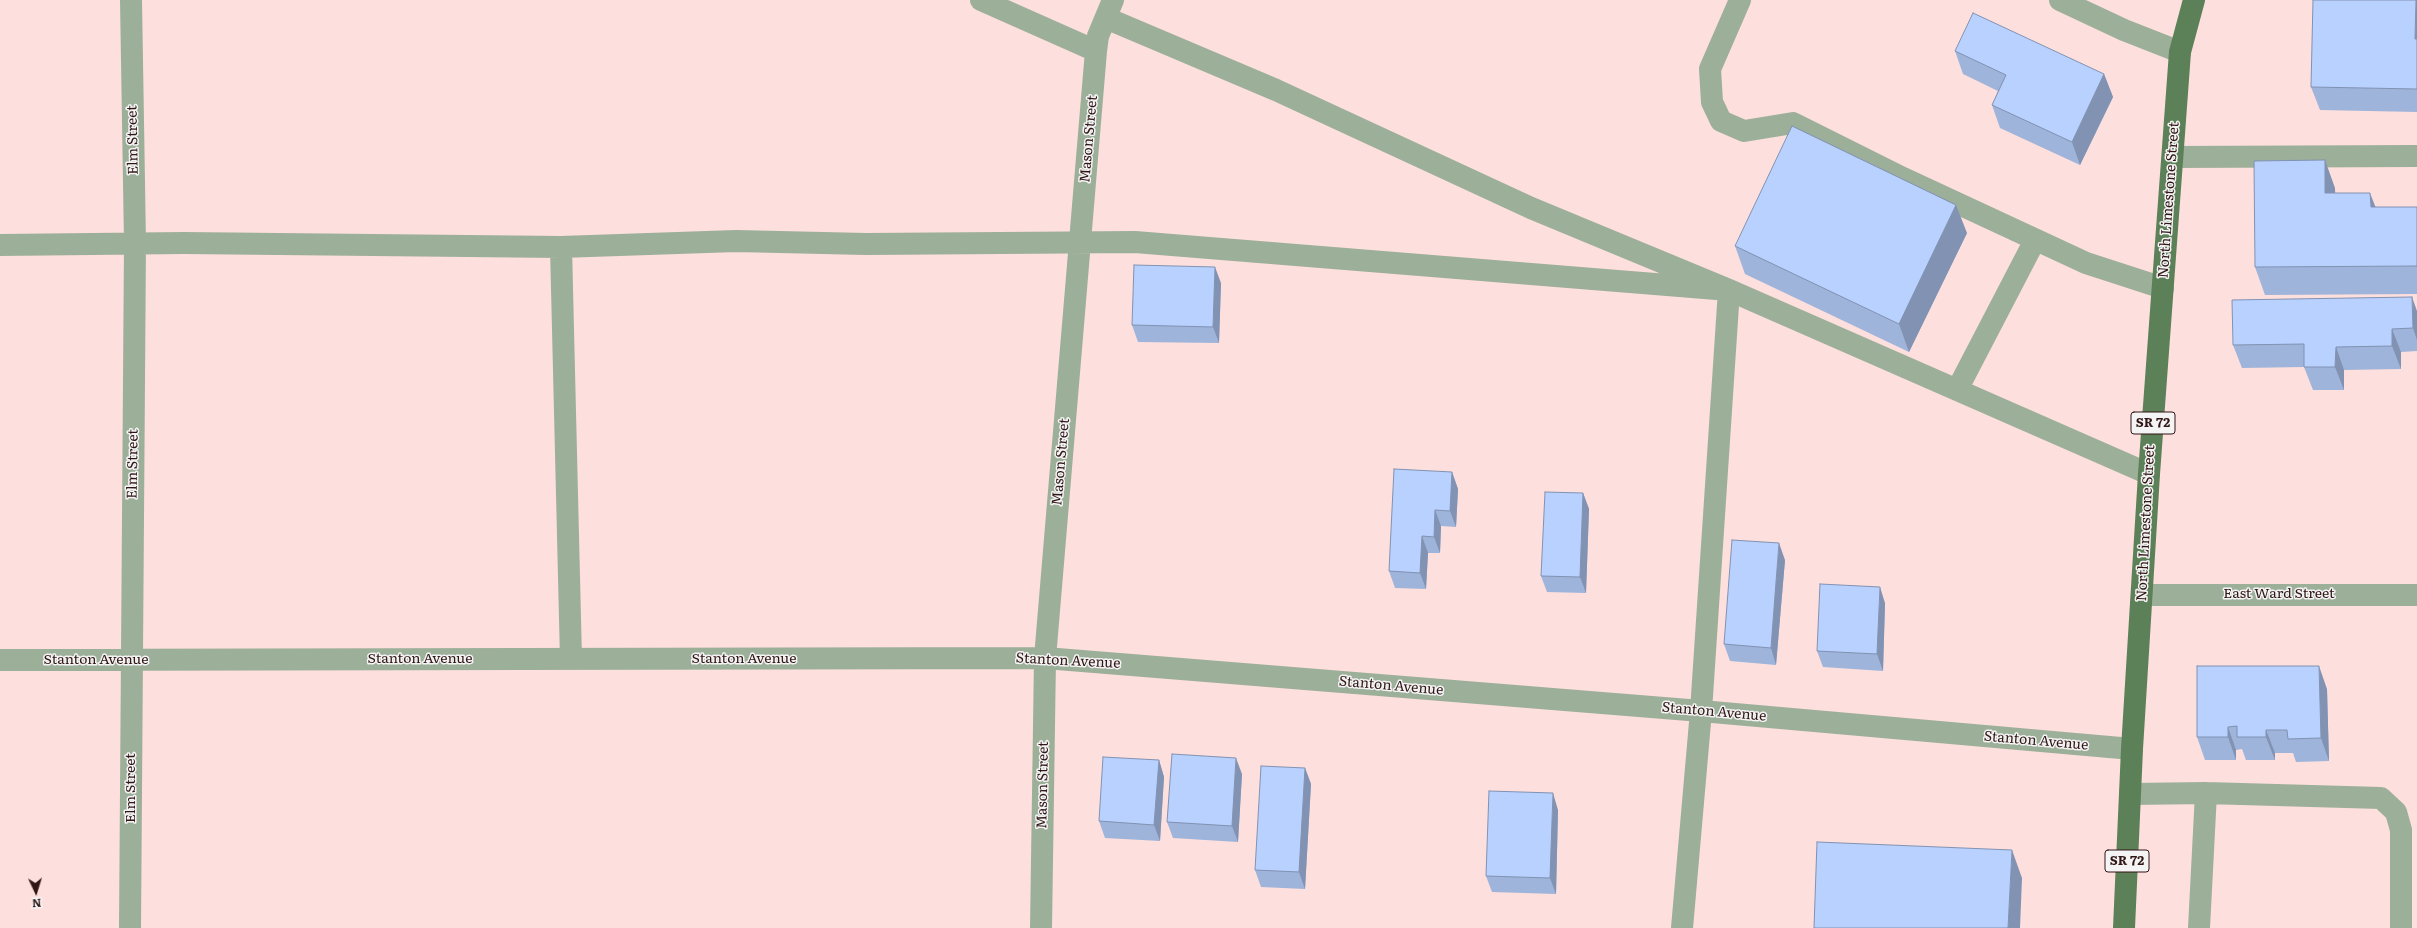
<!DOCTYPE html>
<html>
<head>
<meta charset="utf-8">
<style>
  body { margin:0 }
  #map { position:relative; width:2417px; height:928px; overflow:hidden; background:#fddfdd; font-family:Literata,serif }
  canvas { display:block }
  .north { position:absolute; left:16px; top:872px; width:40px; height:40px; -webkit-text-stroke:3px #f4f4f4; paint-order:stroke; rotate:176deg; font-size:11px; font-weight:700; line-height:16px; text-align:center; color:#301515 }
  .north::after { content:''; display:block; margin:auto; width:14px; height:18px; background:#301515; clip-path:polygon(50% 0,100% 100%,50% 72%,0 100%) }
</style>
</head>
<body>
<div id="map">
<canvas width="2417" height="928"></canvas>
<div class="north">N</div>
</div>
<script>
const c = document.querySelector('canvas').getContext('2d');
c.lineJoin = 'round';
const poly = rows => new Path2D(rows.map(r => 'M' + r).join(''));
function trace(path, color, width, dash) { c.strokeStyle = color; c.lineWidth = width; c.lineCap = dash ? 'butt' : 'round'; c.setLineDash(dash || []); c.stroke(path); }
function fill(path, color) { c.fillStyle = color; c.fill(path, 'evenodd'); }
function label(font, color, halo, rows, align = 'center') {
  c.font = font + ' Literata,serif'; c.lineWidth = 3; c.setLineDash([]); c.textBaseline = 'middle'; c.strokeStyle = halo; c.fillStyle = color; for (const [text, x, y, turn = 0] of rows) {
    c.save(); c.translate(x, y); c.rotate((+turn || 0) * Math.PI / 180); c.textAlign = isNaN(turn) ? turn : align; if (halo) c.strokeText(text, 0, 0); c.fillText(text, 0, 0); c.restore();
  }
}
trace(poly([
  [981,0,1096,51],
  [1740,0,1710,69,1712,102,1721,121,1744,131,1793,123,1903,178,2086,263,2163,288],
  [2060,0,2124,30,2180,52],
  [1106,18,1276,90,1531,208,1729,290,2149,474],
  [2173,157,2417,156],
  [0,245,184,243,561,247,736,241,866,244,1135,242,1729,290,1701,711,1682,928],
  [561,247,571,659],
  [1957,390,2035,240],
  [2142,595,2417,595],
  [0,660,1045,658,1701,711,2132,749],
  [2130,794,2206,793,2381,798,2396,812,2401,830,2401,928],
  [130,928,135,243,131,0],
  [1041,928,1045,658,1096,51,1098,36,1113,0],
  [2199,928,2206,793]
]), '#9caf99', 22);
trace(poly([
  [2124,928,2132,749,2149,474,2180,52,2194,0]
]), '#5c8057', 22);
fill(poly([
  [2417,0,2417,112,2320,110,2311,87],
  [1955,51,2104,74,2113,97,2080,165,2000,128,1992,105,1998,91,1963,74],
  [2335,188,2335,193,2376,207,2417,207,2417,294,2265,295,2255,267],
  [1967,233,1909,352,1745,274,1735,246],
  [1221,283,1219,343,1138,342,1132,325],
  [2417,311,2417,351,2401,352,2401,369,2344,370,2344,390,2313,390,2304,367,2242,368,2233,345],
  [1452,472,1458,489,1456,527,1441,526,1440,553,1428,553,1426,589,1395,588,1389,571],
  [1583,493,1589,509,1586,593,1547,592,1541,576],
  [1785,560,1776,665,1730,661,1724,644],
  [1885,603,1883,671,1823,667,1817,651],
  [2327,689,2329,761,2296,762,2293,753,2275,753,2275,760,2246,760,2242,749,2236,750,2236,760,2205,760,2197,737],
  [1159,760,1164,777,1160,841,1105,838,1099,821],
  [1305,768,1311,784,1305,889,1261,887,1255,870],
  [1242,774,1238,842,1173,838,1167,822],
  [1558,810,1556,894,1492,892,1486,876]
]), '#9eb4da');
fill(poly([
  [2416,0,2417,0,2417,44,2415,39],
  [2104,74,2113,97,2080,165,2072,142],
  [2325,160,2335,188,2336,221,2325,193],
  [2370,193,2381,221,2371,207],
  [1956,205,1967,233,1909,352,1899,324],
  [1215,267,1221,283,1219,343,1213,327],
  [2412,297,2417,311,2417,340,2413,328],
  [2392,329,2401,352,2401,369,2392,346],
  [2336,347,2344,370,2344,390,2335,367],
  [1452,472,1458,489,1456,527,1450,511],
  [1583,493,1589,509,1586,593,1580,577],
  [1435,510,1441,526,1440,553,1434,537],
  [1422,536,1428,553,1426,589,1420,573],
  [1779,543,1785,560,1776,665,1771,648],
  [1880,587,1885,603,1883,671,1877,654],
  [2319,666,2327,689,2329,761,2321,738],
  [2228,727,2236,750,2236,760,2228,737],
  [2266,730,2275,753,2275,760,2266,737],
  [1236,758,1242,774,1238,842,1232,826],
  [1159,760,1164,777,1160,841,1154,825],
  [1305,768,1311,784,1305,889,1299,872],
  [1553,793,1558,810,1556,894,1550,878],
  [2012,850,2022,878,2020,928,2008,928]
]), '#8192b2');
const building = poly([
  [2313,0,2416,0,2415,39,2417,39,2417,89,2311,87,2313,0],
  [1973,13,2104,74,2072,142,1992,105,2006,75,1955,51,1973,13],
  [1792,126,1956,205,1899,324,1735,246,1792,126],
  [2325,160,2325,193,2370,193,2371,207,2417,207,2417,266,2255,267,2254,161,2325,160],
  [1134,265,1215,267,1213,327,1132,325,1134,265],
  [2412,297,2413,328,2392,329,2392,346,2336,347,2335,367,2304,367,2304,344,2233,345,2232,300,2412,297],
  [1394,469,1452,472,1450,511,1435,510,1434,537,1422,536,1420,573,1389,571,1394,469],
  [1545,492,1583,493,1580,577,1541,576,1545,492],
  [1732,540,1779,543,1771,648,1724,644,1732,540],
  [1820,584,1880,587,1877,654,1817,651,1820,584],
  [2197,666,2319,666,2321,738,2288,739,2287,730,2266,730,2266,737,2237,737,2237,726,2228,727,2228,737,2197,737,2197,666],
  [1172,754,1236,758,1232,826,1167,822,1172,754],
  [1103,757,1159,760,1154,825,1099,821,1103,757],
  [1261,766,1305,768,1299,872,1255,870,1261,766],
  [1489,791,1553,793,1550,878,1486,876,1489,791],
  [1817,842,2012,850,2008,928,1814,928,1817,842]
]);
fill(building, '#b8d1fe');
trace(building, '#8192b2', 1);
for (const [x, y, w] of [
  [2153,423,44],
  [2127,861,44]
]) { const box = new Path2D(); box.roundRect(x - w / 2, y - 11, w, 22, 3); c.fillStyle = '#f4f4f4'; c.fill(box); trace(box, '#301515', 1); }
label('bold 13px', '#301515', null, [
  ["SR 72",2153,423],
  ["SR 72",2127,861]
]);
label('14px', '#301515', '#f4f4f4', [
  ["Mason Street",1089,139,-85],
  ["Elm Street",133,140,-91],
  ["North Limestone Street",2169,200,-86],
  ["Mason Street",1061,462,-85],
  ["Elm Street",133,464,-89],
  ["North Limestone Street",2146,523,-87],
  ["East Ward Street",2279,594],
  ["Stanton Avenue",420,659],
  ["Stanton Avenue",744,659],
  ["Stanton Avenue",96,660],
  ["Stanton Avenue",1068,661,3],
  ["Stanton Avenue",1391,686,5],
  ["Stanton Avenue",1714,712,5],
  ["Stanton Avenue",2036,741,5],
  ["Mason Street",1043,785,-89],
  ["Elm Street",131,788,-90]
]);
</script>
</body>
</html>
